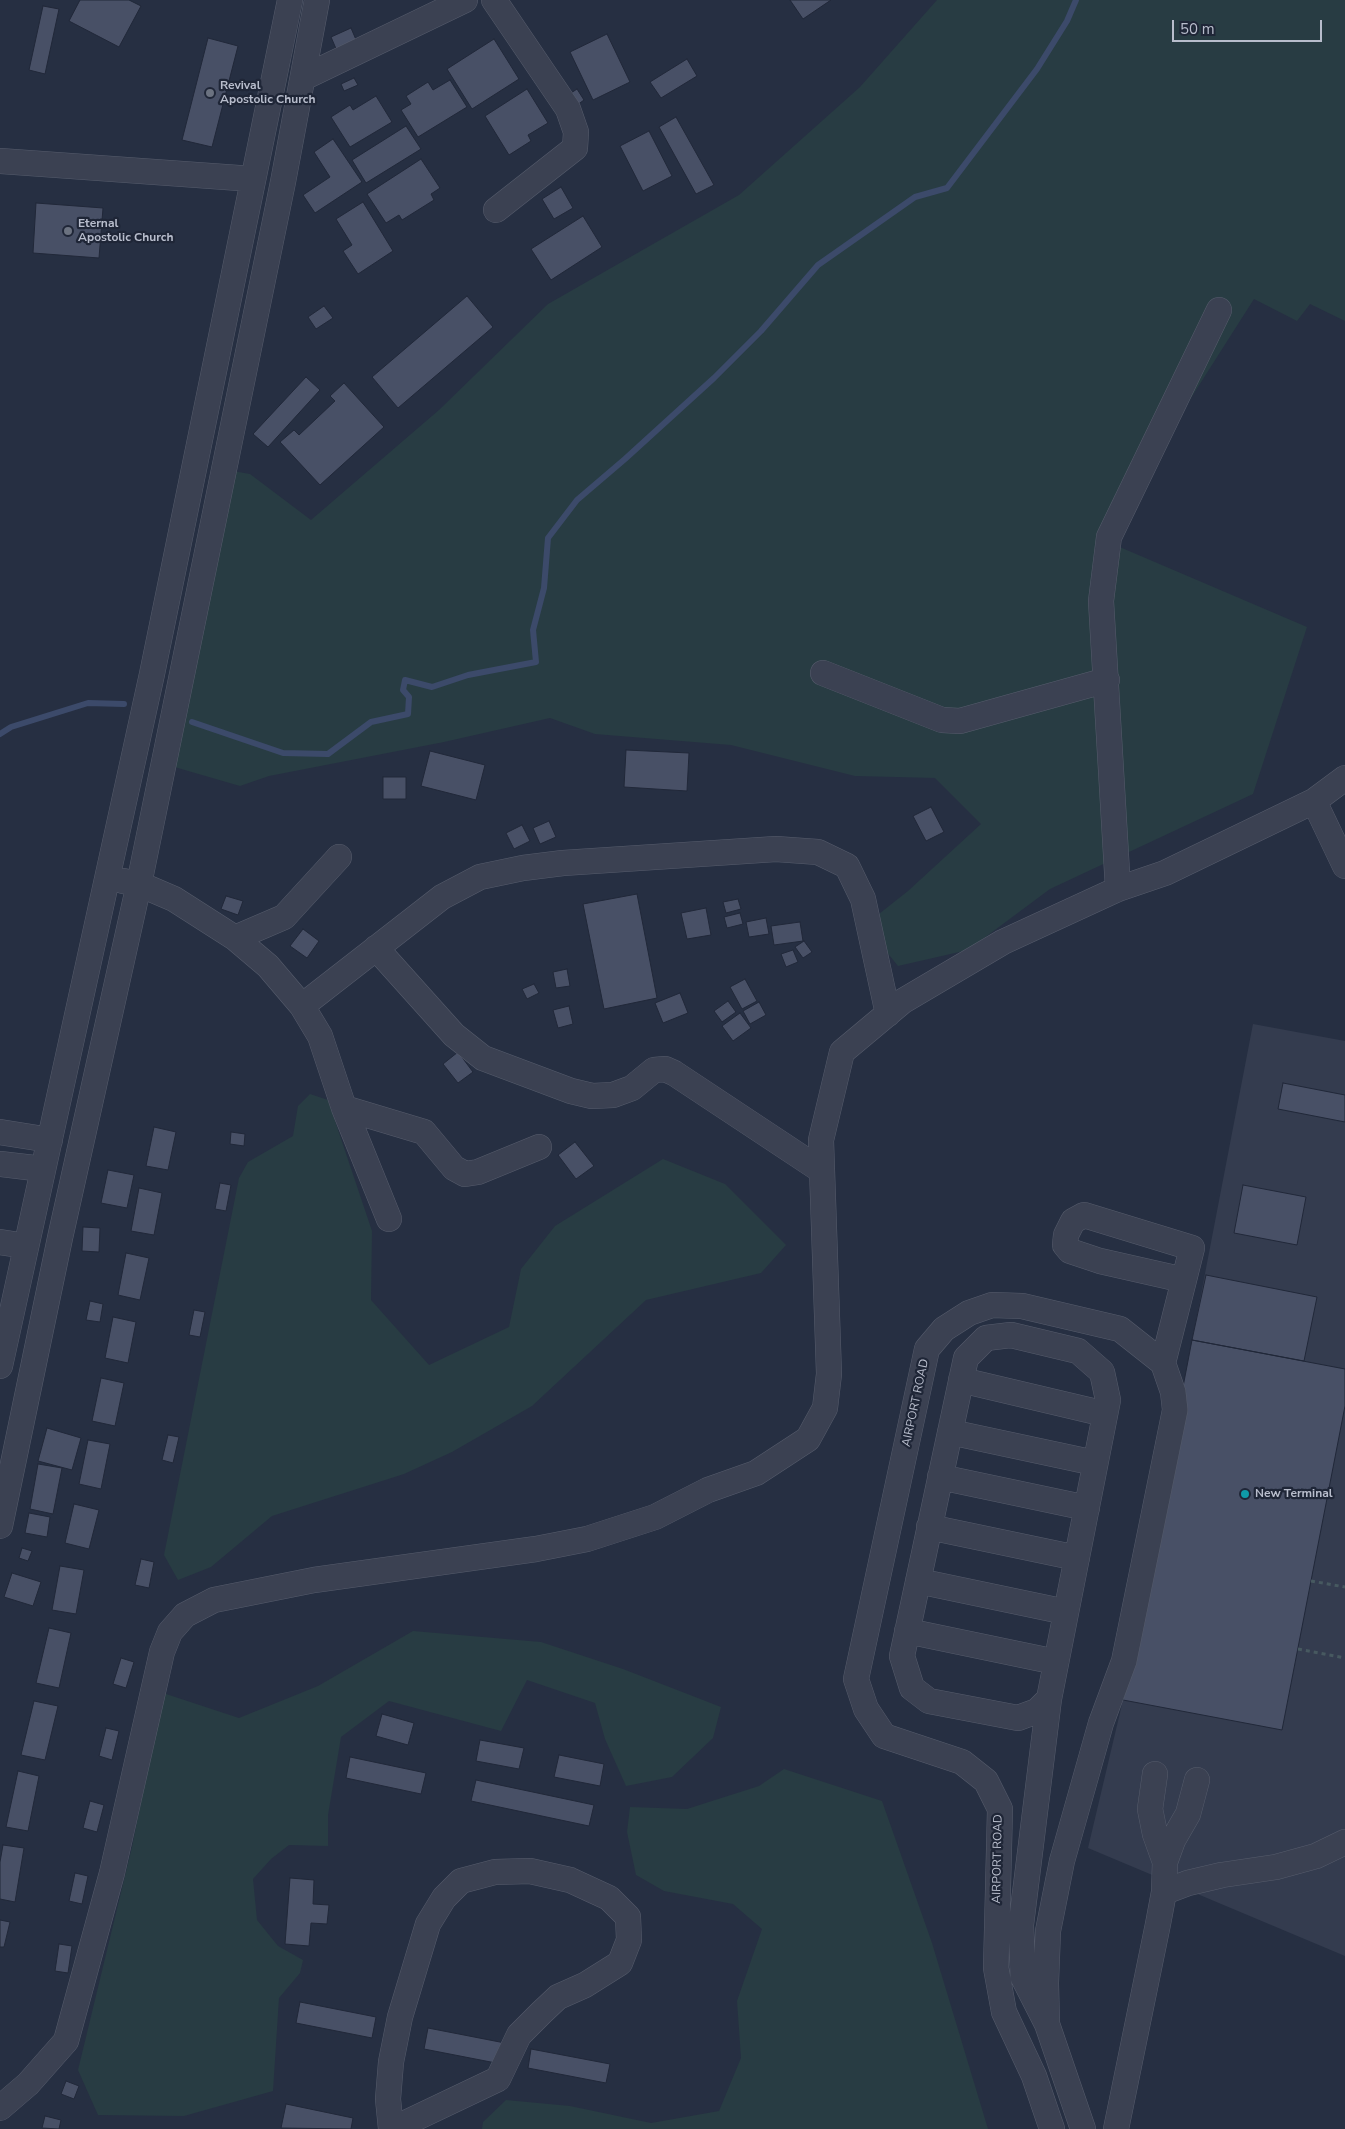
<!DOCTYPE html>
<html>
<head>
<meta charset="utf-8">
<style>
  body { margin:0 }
  #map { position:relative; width:1345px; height:2129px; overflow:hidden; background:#262f42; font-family:"Nunito Sans",sans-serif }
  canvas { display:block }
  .scale { position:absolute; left:1172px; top:20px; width:150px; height:22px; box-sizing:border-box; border:2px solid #b8bdcc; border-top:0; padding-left:6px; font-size:15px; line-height:18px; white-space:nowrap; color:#b8bdcc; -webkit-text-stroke:4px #1f2637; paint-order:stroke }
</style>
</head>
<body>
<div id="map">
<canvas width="1345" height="2129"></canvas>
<div class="scale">50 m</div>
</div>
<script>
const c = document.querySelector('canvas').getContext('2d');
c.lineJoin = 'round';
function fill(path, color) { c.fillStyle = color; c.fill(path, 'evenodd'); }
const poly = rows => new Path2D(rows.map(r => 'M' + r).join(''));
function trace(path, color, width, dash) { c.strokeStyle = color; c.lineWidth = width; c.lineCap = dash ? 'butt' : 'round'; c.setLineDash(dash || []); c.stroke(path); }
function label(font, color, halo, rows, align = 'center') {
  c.font = font + ' "Nunito Sans",sans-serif'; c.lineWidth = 4.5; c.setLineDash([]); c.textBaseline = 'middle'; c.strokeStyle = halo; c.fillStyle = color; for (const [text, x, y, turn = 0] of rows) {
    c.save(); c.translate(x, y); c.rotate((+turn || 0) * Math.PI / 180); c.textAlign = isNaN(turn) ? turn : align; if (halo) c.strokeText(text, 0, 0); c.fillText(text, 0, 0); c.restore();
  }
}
fill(poly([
  [1253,1024,1345,1041,1345,1956,1088,1848,1123,1700]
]), '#343c4f');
fill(poly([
  [937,0,1345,0,1345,321,1310,304,1297,321,1254,299,1161,445,1115,545,1307,627,1253,794,1050,889,968,950,898,966,865,925,908,891,981,824,935,778,855,776,731,745,595,734,550,718,444,742,269,776,240,786,171,766,233,471,250,474,311,520,439,410,548,304,739,195,860,87],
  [310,1094,328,1100,372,1231,371,1300,429,1365,509,1327,521,1269,555,1226,663,1159,725,1184,786,1245,761,1273,646,1300,532,1406,452,1452,404,1474,272,1516,211,1567,178,1580,164,1555,239,1178,248,1162,293,1136,298,1106],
  [413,1631,541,1642,623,1669,721,1707,713,1738,672,1777,626,1786,605,1739,595,1703,527,1680,501,1731,389,1701,341,1737,328,1815,328,1846,289,1845,271,1859,253,1879,257,1920,278,1946,303,1960,300,1973,279,1998,273,2091,184,2116,98,2115,78,2070,132,1847,163,1693,239,1718,318,1686],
  [784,1769,882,1801,932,1943,988,2129,482,2129,483,2122,506,2100,570,2106,651,2123,719,2111,741,2058,737,2001,762,1929,733,1904,664,1891,636,1875,627,1832,630,1807,687,1809,759,1786]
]), '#283c43');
trace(poly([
  [192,722,283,753,328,754,371,722,408,714,409,697,403,690,405,680,432,687,468,675,536,662,533,630,544,588,548,538,577,500,625,459,714,378,761,331,818,265,915,197,947,188,1037,69,1067,21,1076,0],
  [0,734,11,727,88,703,124,704]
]), '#3c4a6a', 6);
const building = poly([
  [80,0,129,0,141,6,119,47,69,21,80,0],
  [790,0,831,0,803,19,790,0],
  [43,6,59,9,45,74,29,70,43,6],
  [351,28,357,42,337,51,331,37,351,28],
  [607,34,630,82,593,100,570,52,607,34],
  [208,38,238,46,212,147,182,140,208,38],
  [494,39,519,79,472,109,447,69,494,39],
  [687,59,697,76,661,98,650,82,687,59],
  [354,78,358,85,344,91,341,84,354,78],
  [450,80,467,107,418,137,401,110,411,104,406,96,428,82,433,90,450,80],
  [527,89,548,123,528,135,531,141,509,155,485,116,527,89],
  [577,89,584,100,573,108,565,97,577,89],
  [376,96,392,122,350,147,331,117,350,105,353,110,376,96],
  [676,117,714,185,696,194,659,127,676,117],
  [406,126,421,149,366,183,352,160,406,126],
  [649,131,672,176,643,191,620,146,649,131],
  [333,139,362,182,315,213,303,195,330,177,314,152,333,139],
  [421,159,440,188,431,194,434,200,402,220,399,215,386,223,367,194,421,159],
  [561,187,573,208,554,219,542,199,561,187],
  [363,202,393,251,358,274,343,251,352,245,336,219,363,202],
  [36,203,103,208,99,258,33,253,36,203],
  [583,216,602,247,551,280,531,249,583,216],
  [467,296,493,327,398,408,372,377,467,296],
  [324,306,333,318,316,329,308,317,324,306],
  [306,377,320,390,268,447,253,434,306,377],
  [344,383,384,427,320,485,280,442,294,430,299,435,335,401,330,396,344,383],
  [626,750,689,753,687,791,624,787,626,750],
  [430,751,485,765,476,800,421,786,430,751],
  [383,777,406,777,406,799,383,799,383,777],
  [931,807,944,832,926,841,913,816,931,807],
  [549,821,556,837,540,844,533,828,549,821],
  [522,825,530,841,514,849,506,833,522,825],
  [637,894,657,998,604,1009,583,904,637,894],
  [226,896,243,901,238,915,221,909,226,896],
  [738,899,741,909,726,913,723,902,738,899],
  [706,908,711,935,687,939,681,913,706,908],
  [740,913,743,924,727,928,724,917,740,913],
  [766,918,769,934,749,937,746,922,766,918],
  [800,922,803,941,774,945,771,926,800,922],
  [303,929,319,941,307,958,290,946,303,929],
  [804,941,812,952,803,958,795,947,804,941],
  [793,950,798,962,786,967,781,954,793,950],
  [567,969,570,986,556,988,553,972,567,969],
  [745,979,757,1001,742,1009,730,987,745,979],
  [534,984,539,993,527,999,522,989,534,984],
  [680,993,688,1013,663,1023,655,1003,680,993],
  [728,1001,736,1012,722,1022,714,1011,728,1001],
  [759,1002,766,1015,750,1024,743,1011,759,1002],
  [569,1006,573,1024,558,1028,553,1010,569,1006],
  [740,1013,751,1028,733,1041,722,1026,740,1013],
  [458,1052,473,1072,458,1083,443,1064,458,1052],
  [1283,1083,1345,1095,1345,1122,1278,1109,1283,1083],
  [154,1127,176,1132,168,1170,146,1166,154,1127],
  [231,1132,245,1134,244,1146,230,1144,231,1132],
  [575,1142,594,1166,576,1179,558,1155,575,1142],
  [108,1170,134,1175,127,1208,101,1203,108,1170],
  [220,1183,231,1185,226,1211,215,1209,220,1183],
  [1243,1185,1306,1197,1297,1245,1234,1233,1243,1185],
  [139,1188,162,1193,154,1235,131,1231,139,1188],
  [83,1227,100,1228,99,1252,82,1251,83,1227],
  [126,1253,149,1258,140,1300,118,1295,126,1253],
  [1206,1275,1317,1297,1304,1361,1192,1340,1206,1275],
  [90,1301,103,1304,100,1322,86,1320,90,1301],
  [194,1310,205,1312,200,1337,189,1335,194,1310],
  [113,1317,136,1322,128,1363,105,1358,113,1317],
  [1192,1340,1345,1369,1345,1406,1282,1730,1123,1700,1192,1340],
  [101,1378,124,1383,115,1426,92,1421,101,1378],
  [47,1428,81,1438,72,1470,38,1461,47,1428],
  [168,1435,179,1437,173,1463,162,1460,168,1435],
  [88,1440,110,1444,101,1489,79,1484,88,1440],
  [38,1464,62,1468,53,1514,30,1509,38,1464],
  [74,1504,99,1510,89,1549,65,1543,74,1504],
  [29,1513,50,1517,47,1537,25,1533,29,1513],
  [22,1548,32,1551,28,1561,19,1558,22,1548],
  [141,1559,154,1562,149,1588,135,1585,141,1559],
  [60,1566,84,1570,76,1614,52,1610,60,1566],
  [12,1573,41,1582,33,1606,4,1597,12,1573],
  [49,1628,71,1633,59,1688,36,1683,49,1628],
  [121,1658,134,1662,126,1688,113,1684,121,1658],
  [34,1701,58,1706,45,1760,21,1755,34,1701],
  [382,1714,414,1723,408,1745,376,1736,382,1714],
  [106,1728,119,1731,112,1760,99,1756,106,1728],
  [480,1740,524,1748,519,1769,476,1761,480,1740],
  [559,1755,604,1764,600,1786,554,1777,559,1755],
  [350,1757,426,1773,421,1794,346,1778,350,1757],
  [18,1771,39,1776,28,1831,6,1827,18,1771],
  [476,1780,594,1805,589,1826,471,1801,476,1780],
  [90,1801,104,1805,97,1832,83,1828,90,1801],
  [3,1845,24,1848,15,1902,0,1899,0,1862,3,1845],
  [75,1873,88,1876,82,1904,69,1901,75,1873],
  [290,1878,314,1880,313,1904,329,1905,327,1924,311,1923,309,1946,285,1944,290,1878],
  [0,1920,10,1922,4,1947,0,1947,0,1920],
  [59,1944,72,1946,68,1973,55,1971,59,1944],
  [300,2002,376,2017,372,2038,296,2023,300,2002],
  [428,2028,505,2043,501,2064,424,2049,428,2028],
  [531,2049,610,2064,606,2083,528,2068,531,2049],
  [66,2081,79,2086,74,2099,61,2094,66,2081],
  [286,2104,353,2118,351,2129,281,2128,286,2104],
  [45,2116,61,2120,59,2129,42,2128,45,2116]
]);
fill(building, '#485066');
trace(building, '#212839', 1);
const minor = poly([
  [494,0,568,109,576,132,575,148,496,210],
  [303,78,465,0],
  [0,161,253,179],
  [823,673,942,720,960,721,1107,680],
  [1314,801,1345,866],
  [123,881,139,884,174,899,235,938,268,966,302,1006,320,1036,344,1108,389,1219],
  [1118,889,1101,601,1109,537,1219,310],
  [235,938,284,917,339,857],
  [376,948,454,1035,483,1058,571,1091,592,1096,613,1095,632,1088,654,1070,665,1069,674,1073,822,1171],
  [302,1006,442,897,480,877,523,868,563,863,776,849,818,852,847,866,863,899,888,1014],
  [344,1108,424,1132,454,1168,465,1174,478,1172,539,1147],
  [0,1132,50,1140],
  [0,1164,43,1169],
  [0,1242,26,1246],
  [1163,1363,1184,1280,1192,1248,1084,1215,1073,1221,1066,1235,1065,1245,1070,1251,1100,1261,1184,1280],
  [0,1366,152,674,290,0],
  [961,1380,1105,1414],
  [950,1432,1095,1463],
  [940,1477,1087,1508],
  [0,1526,60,1238,139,884,283,182,317,0],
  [929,1527,1077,1558],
  [918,1581,1066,1612],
  [907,1631,1056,1662],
  [1049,1699,1037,1711,1018,1718,929,1701,912,1688,902,1656,966,1358,986,1338,1011,1335,1078,1351,1102,1372,1108,1400,1049,1699,1021,1925,1023,1977,1047,2024,1083,2129],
  [1155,1774,1150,1809,1155,1834,1165,1862],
  [1164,1892,1188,1883,1222,1875,1276,1867,1316,1856,1345,1842],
  [1047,2024,1046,1983,1048,1931,1062,1861,1101,1723,1124,1661,1175,1410,1173,1392,1163,1363,1120,1329,1022,1306,992,1305,969,1313,944,1329,927,1349,856,1679,866,1709,884,1736,962,1762,986,1781,1000,1809,996,1968,1004,2012,1034,2076,1052,2129],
  [0,2108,28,2084,66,2041,112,1873,162,1652,170,1632,185,1615,214,1600,314,1580,536,1549,587,1539,655,1517,708,1490,756,1473,808,1439,825,1408,829,1374,821,1140,842,1052,903,1001,1003,942,1118,889,1165,873,1314,801,1345,778],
  [391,2129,388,2099,391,2062,400,2017,428,1924,444,1898,461,1881,495,1872,530,1871,570,1880,609,1898,628,1917,629,1940,620,1963,585,1985,558,1997,542,2012,519,2035,498,2079,393,2129],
  [1116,2129,1158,1924,1164,1892,1165,1862,1173,1840,1188,1814,1197,1780]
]);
trace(minor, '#565c6c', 26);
trace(poly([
  [1311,1581,1345,1587],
  [1298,1649,1345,1658]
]), '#475960', 3, [4, 4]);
trace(minor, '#3b4152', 25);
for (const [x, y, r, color] of [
  [210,93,5,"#6b7280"],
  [68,231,5,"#6b7280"],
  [1245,1494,5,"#0f9aa8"]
]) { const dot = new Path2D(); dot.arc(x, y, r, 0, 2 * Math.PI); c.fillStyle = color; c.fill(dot); trace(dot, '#1f2637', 2); }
label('bold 12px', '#b8bdcc', '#1f2637', [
  ["Revival",220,86],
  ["Apostolic Church",220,100],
  ["Eternal",78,224],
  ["Apostolic Church",78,238],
  ["New Terminal",1255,1494]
], 'left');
label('12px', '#b8bdcc', '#1f2637', [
  ["AIRPORT ROAD",916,1403,-78],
  ["AIRPORT ROAD",998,1859,-89]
]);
</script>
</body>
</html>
